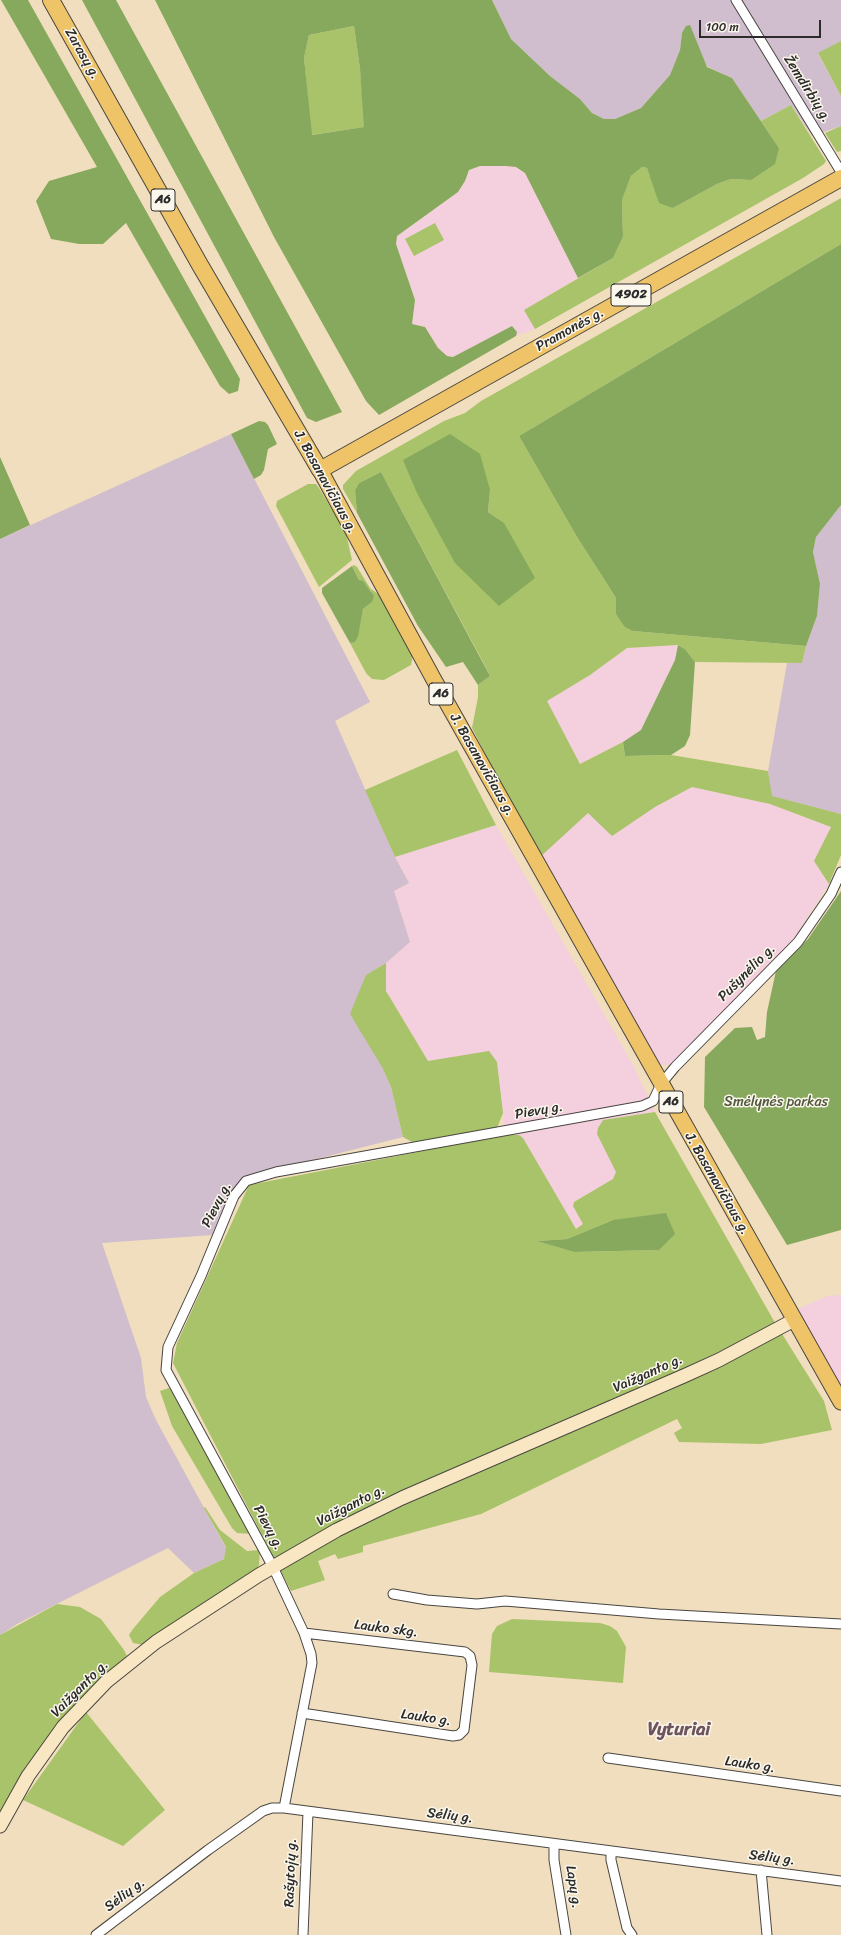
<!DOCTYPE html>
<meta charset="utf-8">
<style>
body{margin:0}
#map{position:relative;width:841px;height:1935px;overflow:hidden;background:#f1debe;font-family:Sriracha,sans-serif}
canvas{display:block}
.scale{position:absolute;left:699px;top:20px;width:122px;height:18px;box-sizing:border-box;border:2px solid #2b2b2b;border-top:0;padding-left:5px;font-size:12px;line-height:14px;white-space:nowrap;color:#2b2b2b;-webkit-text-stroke:3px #fbf7ec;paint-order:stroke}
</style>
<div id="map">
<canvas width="841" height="1935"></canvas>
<div class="scale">100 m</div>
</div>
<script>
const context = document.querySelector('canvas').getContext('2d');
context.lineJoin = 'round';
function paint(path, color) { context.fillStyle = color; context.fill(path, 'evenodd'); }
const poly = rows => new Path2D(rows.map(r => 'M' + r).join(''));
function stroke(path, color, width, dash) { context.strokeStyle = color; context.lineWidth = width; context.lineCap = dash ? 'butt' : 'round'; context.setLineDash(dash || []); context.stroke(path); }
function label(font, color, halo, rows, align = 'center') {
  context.font = font + ' Sriracha,sans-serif'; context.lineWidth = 3; context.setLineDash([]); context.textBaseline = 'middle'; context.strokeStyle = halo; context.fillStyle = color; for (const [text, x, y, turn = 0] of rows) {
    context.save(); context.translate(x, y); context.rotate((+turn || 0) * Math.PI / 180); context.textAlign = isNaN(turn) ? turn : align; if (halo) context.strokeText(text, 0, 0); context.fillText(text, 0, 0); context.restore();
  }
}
paint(poly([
 [480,166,506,166,516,167,525,173,578,278,525,310,535,329,516,336,517,332,512,326,453,357,447,356,438,348,425,327,412,324,415,300,396,244,397,236,458,192,465,181,469,170],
 [678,645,675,660,641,730,623,742,580,764,546,701,590,675,627,648],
 [692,787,770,804,831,827,815,861,829,884,799,931,783,952,675,1061,667,1065,661,1065,657,1063,539,858,588,812,655,807],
 [496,825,633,1065,655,1112,603,1120,616,1172,613,1179,574,1202,573,1206,583,1224,576,1230,523,1138,511,1135,505,1135,497,1062,442,1060,428,1061,386,991,386,963,410,942,394,891,409,883,395,857],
 [841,1295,841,1389,795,1310,828,1296]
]), '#f4cfdd');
paint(poly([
 [492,0,841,0,841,41,818,54,841,96,841,126,812,136,791,105,761,121,732,78,708,67,682,33,680,50,670,75,641,108,615,119,604,119,592,113,580,99,550,76,511,39],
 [231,434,370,702,335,721,395,857,409,883,394,891,410,942,386,963,366,975,382,1067,391,1087,403,1137,246,1177,236,1186,228,1198,212,1235,102,1243,141,1358,146,1397,156,1420,226,1548,224,1559,194,1573,168,1548,17,1624,0,1635,0,539],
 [841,505,841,814,771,796,768,771,787,663,802,663,806,646,817,616,820,584,813,552,816,537]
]), '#d0bdcd');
paint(poly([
 [354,26,360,69,365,127,311,135,304,58,309,35],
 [841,41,841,96,818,53],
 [791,105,826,161,824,164,803,178,535,329,524,310,613,258,623,237,622,200,631,176,642,167,647,168,652,181,673,208,717,184,731,179,751,180,779,148,761,121],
 [841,126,841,151,837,152,825,133],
 [841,198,841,244,519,436,577,537,616,598,616,614,633,631,806,646,802,663,695,662,685,649,678,645,627,648,590,675,547,701,580,764,623,742,625,756,671,755,768,771,772,796,841,814,841,855,829,884,814,861,831,827,770,804,692,787,655,807,612,836,588,813,539,858,472,728,478,697,478,685,490,676,483,662,381,472,359,483,355,490,357,513,343,489,343,485,356,471,444,421,465,413,481,401],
 [403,460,490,490,488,512,504,523],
 [435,223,444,240,414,256,405,239],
 [308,484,316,484,319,488,346,533,352,560,319,587,276,506,277,501],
 [354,565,357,567,370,588,382,597,413,655,411,665,384,680,372,679,366,673,350,643,355,641,363,609,372,602,371,591,359,580,352,566],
 [457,750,496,825,395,857,365,790],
 [386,963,386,991,428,1061,489,1051,497,1062,503,1113,497,1128,414,1143,403,1137,391,1087,382,1067,350,1014,366,975],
 [655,1112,774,1321,824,1401,832,1430,761,1444,679,1442,674,1433,682,1428,677,1419,481,1514,363,1546,363,1552,338,1559,335,1554,318,1561,325,1580,291,1591,173,1363,177,1343,249,1185,505,1135,519,1135,523,1138,576,1229,583,1224,573,1206,574,1202,613,1179,616,1172,597,1134,598,1128,603,1120],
 [613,1220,659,1250,574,1252,538,1241,567,1239],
 [172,1387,252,1534,237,1533,232,1528,172,1426,160,1391],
 [205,1507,220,1530,247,1551,260,1550,259,1565,257,1569,144,1645,133,1643,129,1635,133,1629,160,1597,194,1573,224,1559,226,1547,204,1508],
 [57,1604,80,1607,101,1619,124,1650,128,1658,99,1683,0,1816,0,1635],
 [512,1619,600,1623,610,1626,617,1631,626,1647,623,1683,489,1672,492,1634,497,1626],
 [86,1712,165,1810,123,1846,23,1800]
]), '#a8c369');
paint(poly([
 [1,0,28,0,240,379,238,391,229,394,220,386,126,223,103,244,79,244,51,239,36,201,49,181,97,167],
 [82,0,116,0,342,412,316,422,307,418],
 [155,0,492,0,511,39,550,76,580,99,592,113,604,119,615,119,641,108,670,75,680,50,682,33,686,26,690,25,707,67,732,78,779,148,775,164,751,180,731,179,717,184,673,208,659,203,647,168,642,167,631,176,622,200,623,237,613,258,578,278,525,173,516,167,506,166,480,166,469,170,465,181,458,192,397,236,396,244,415,300,412,324,425,327,438,348,447,356,453,357,512,326,517,332,516,336,379,415,366,401,274,237],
 [354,26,360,69,364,127,312,135,304,58,309,35],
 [841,244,841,505,816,537,813,552,820,584,817,616,806,646,633,631,625,627,616,614,616,598,577,537,519,436],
 [259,421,265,422,268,425,277,444,268,449,264,470,261,475,254,479,231,434],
 [450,434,480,454,490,490,488,512,504,523,535,578,499,606,455,563,417,493,403,460],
 [0,457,30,525,0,539],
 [381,472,490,676,478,685,463,662,446,667,418,626,357,513,355,490,359,483],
 [352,566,359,580,363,581,374,596,372,602,363,609,358,636,355,642,350,643,322,593,322,588],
 [678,645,685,649,695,662,690,735,685,746,671,755,625,756,623,742,641,730,675,660],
 [841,891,841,1230,787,1245,704,1107,705,1057,735,1028,752,1027,757,1040,765,1037,767,1012,776,971,808,939],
 [666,1213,675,1234,659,1250,574,1252,537,1241,567,1239,613,1220]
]), '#86a95d');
const minor = poly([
 [736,0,841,172],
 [393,1594,427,1600,477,1604,505,1601,659,1614,841,1624],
 [302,1713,453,1736,459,1735,464,1730,472,1665,470,1656,465,1652,304,1633],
 [608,1758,841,1791],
 [284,1808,312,1663,311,1654,304,1633,273,1567,166,1370,168,1347,201,1276,234,1196,246,1181,276,1172,642,1106,653,1101,661,1084,675,1067,798,942,831,894,841,872],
 [554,1844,554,1860,566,1935],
 [611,1851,611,1860,627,1928,632,1935],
 [761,1870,767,1935],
 [96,1935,208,1850,263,1811,272,1808,284,1808,841,1881],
 [303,1935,308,1812]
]);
const secondary = poly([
 [0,1826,28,1776,63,1727,106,1682,156,1642,259,1575,337,1530,402,1498,686,1375,719,1360,794,1320]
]);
const primary = poly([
 [320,470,433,678,841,1402]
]);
const trunk = poly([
 [51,0,200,265,320,470,841,178]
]);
stroke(minor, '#494641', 11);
stroke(secondary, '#494641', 15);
stroke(primary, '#494641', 17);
stroke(trunk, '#494641', 18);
stroke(minor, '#fff', 9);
stroke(secondary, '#f9e7c3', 13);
stroke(primary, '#efc469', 15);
stroke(trunk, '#efc469', 16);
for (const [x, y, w] of [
 [163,200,24],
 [631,295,40],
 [441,694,24],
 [671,1102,24]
]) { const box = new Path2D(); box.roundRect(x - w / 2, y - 11, w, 22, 3); context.fillStyle = '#fbf7ec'; context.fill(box); stroke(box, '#2b2b2b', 1); }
label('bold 13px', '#2b2b2b', null, [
 ["A6",163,200],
 ["4902",631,295],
 ["A6",441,694],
 ["A6",671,1102]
]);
label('14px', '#2b2b2b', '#fbf7ec', [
 ["Zarasų g.",82,54,60],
 ["Žemdirbių g.",807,89,58],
 ["Pramonės g.",570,330,-29],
 ["J. Basanavičiaus g.",325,482,61],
 ["J. Basanavičiaus g.",482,765,60],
 ["Pušynėlio g.",747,973,-45],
 ["Pievų g.",539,1111,-10],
 ["J. Basanavičiaus g.",717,1184,60],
 ["Pievų g.",217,1205,-63],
 ["Vaižganto g.",648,1374,-24],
 ["Vaižganto g.",351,1506,-27],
 ["Pievų g.",268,1528,62],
 ["Lauko skg.",386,1629,7],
 ["Vaižganto g.",80,1689,-45],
 ["Lauko g.",426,1718,8],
 ["Lauko g.",750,1765,8],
 ["Sėlių g.",450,1816,7],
 ["Sėlių g.",772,1858,7],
 ["Rašytojų g.",291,1873,-88],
 ["Lapų g.",573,1887,81],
 ["Sėlių g.",125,1895,-37]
]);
label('14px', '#50593e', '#fbf7ec', [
 ["Smėlynės parkas",776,1102]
]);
label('bold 18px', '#6e545d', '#fbf7ec', [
 ["Vyturiai",679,1730]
]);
</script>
